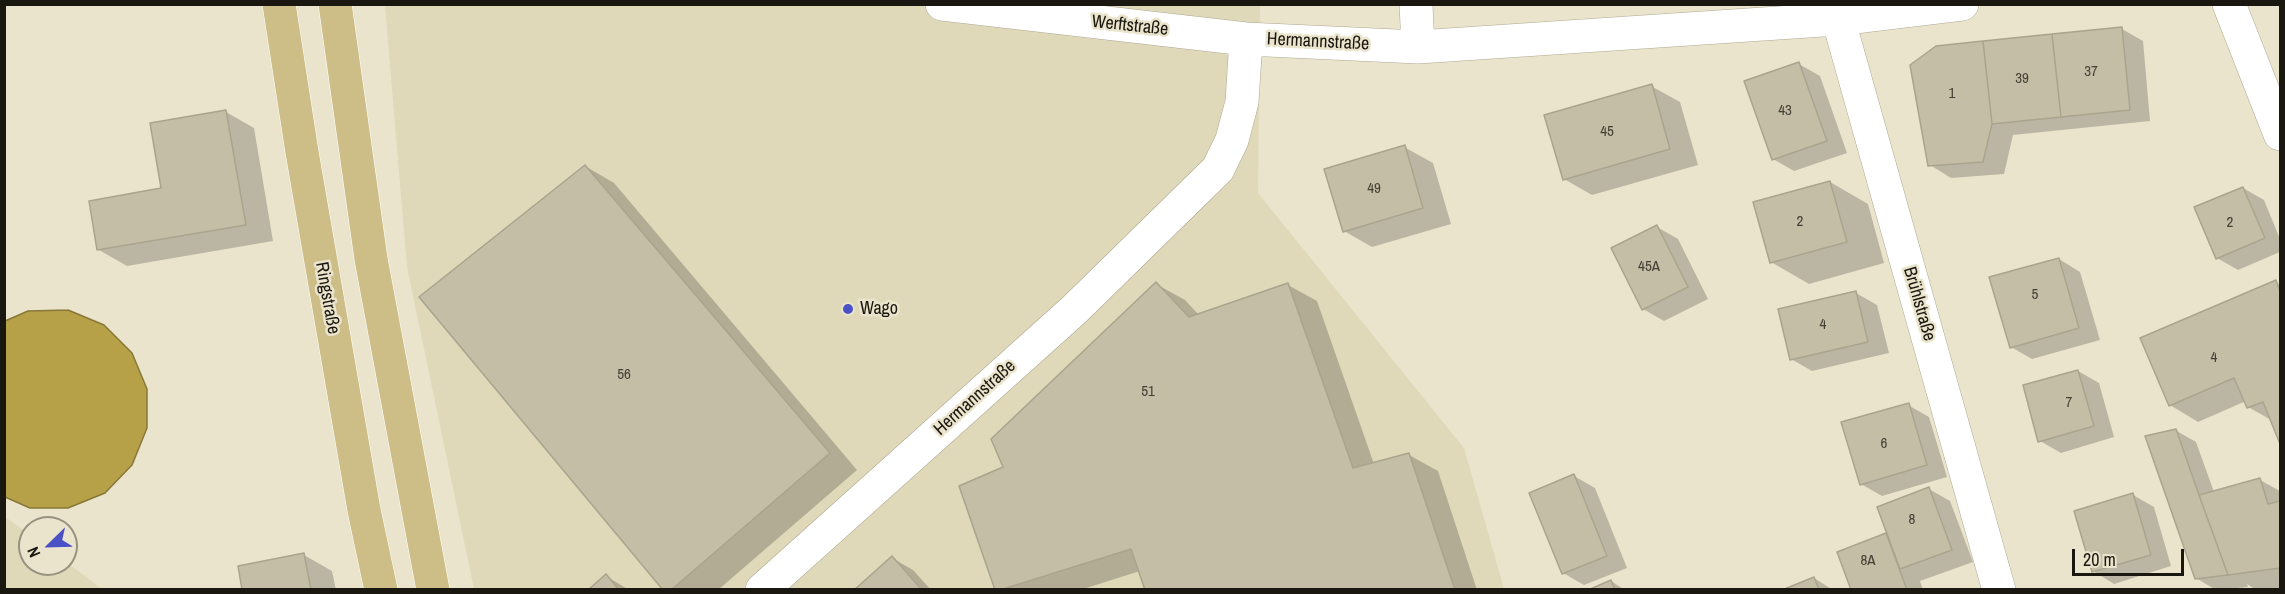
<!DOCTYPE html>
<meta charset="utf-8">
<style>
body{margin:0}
#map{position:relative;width:2285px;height:594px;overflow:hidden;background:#eae4cc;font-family:"Archivo Narrow",sans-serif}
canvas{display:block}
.frame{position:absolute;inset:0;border:6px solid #19170f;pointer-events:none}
.north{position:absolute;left:18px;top:516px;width:60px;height:60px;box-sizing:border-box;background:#eae4cc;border:2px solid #969280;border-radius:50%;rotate:247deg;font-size:16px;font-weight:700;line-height:24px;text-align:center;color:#19170f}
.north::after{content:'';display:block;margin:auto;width:21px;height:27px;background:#4a50c6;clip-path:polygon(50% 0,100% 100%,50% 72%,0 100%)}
.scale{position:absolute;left:2072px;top:549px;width:112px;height:27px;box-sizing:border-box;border:3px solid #19170f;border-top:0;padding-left:8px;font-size:18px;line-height:21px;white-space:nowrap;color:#19170f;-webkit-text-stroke:4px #eae4cc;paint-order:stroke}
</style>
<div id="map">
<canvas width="2285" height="594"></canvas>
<div class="frame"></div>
<div class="north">N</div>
<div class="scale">20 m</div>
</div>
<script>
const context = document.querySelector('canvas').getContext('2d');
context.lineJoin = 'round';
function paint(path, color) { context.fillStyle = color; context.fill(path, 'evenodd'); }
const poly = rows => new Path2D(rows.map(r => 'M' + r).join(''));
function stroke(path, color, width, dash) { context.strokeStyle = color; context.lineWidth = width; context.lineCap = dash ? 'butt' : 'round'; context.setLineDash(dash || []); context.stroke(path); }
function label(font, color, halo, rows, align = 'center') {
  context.font = font + ' "Archivo Narrow",sans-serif'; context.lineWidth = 5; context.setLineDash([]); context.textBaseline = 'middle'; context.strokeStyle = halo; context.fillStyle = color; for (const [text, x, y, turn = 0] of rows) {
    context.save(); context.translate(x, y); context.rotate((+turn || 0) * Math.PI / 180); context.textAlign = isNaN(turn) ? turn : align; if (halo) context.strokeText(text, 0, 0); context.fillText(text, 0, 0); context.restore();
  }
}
paint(poly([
 [1253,4,1260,6,1258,193,1464,448,1504,589,474,589,407,267,385,5],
 [4,516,30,535,30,564,66,564,66,562,102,589,5,589]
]), '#dfd8b9');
const water = poly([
 [68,310,104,325,132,353,147,389,147,428,132,465,105,493,68,508,30,508,5,497,5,321,28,311,68,310]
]);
paint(water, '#b7a148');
stroke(water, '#887837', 1.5);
paint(poly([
 [2122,29,2143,41,2150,121,2013,135,2004,174,1951,178,1930,165],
 [1799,64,1820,76,1847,153,1794,171,1773,159],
 [1651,86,1680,102,1698,165,1592,195,1564,179],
 [226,112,254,128,273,241,127,266,99,250,163,190],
 [1404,147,1433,163,1451,224,1372,247,1344,231],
 [585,166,614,183,857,470,718,590,665,590],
 [1830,182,1868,204,1884,263,1809,284,1771,262],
 [2243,188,2264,200,2280,239,2280,252,2238,270,2217,258],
 [1657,227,1678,239,1708,299,1664,321,1643,309],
 [2059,259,2080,272,2100,340,2032,359,2011,347],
 [2276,282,2280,285,2280,440,2273,421,2248,407,2246,401,2198,422,2170,405],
 [1156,284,1185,300,1199,315,1288,285,1317,301,1374,464,1409,455,1438,471,1477,590,1147,590,1140,571,1080,590,996,590,1005,468],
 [1856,293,1877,305,1889,353,1812,371,1791,359],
 [2078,371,2099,383,2114,437,2061,453,2040,441],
 [1908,405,1929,417,1947,477,1882,496,1861,484],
 [2175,430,2196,442,2214,492,2260,480,2280,491,2280,588,2256,590,2247,584,2248,587,2216,590,2196,578],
 [1574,476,1595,488,1627,568,1584,585,1563,573],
 [1929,489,1950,501,1973,562,1920,581,1923,590,1853,590,1839,553,1888,534],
 [2133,495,2154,507,2171,566,2114,584,2093,571],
 [304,555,332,571,336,590,244,590],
 [892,558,913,570,931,590,857,590],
 [606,576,629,590,590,590],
 [1814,578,1833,590,1786,590],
 [1611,581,1625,590,1592,590]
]), '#0003');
const building = poly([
 [2122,27,2130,110,2061,117,2052,34,2122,27],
 [2052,34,2061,117,1992,124,1983,41,2052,34],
 [1983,41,1992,124,1983,162,1928,166,1910,65,1936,46,1983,41],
 [1799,62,1827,141,1772,160,1744,81,1799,62],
 [1652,84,1670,149,1563,180,1544,115,1652,84],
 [226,110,246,225,97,250,89,201,161,188,150,123,226,110],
 [1405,145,1423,208,1343,232,1324,169,1405,145],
 [585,165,830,453,671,590,663,590,419,297,585,165],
 [1830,181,1847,242,1770,263,1753,202,1830,181],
 [2243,187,2265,238,2216,259,2194,207,2243,187],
 [1657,225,1688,287,1642,310,1611,248,1657,225],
 [2059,258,2079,328,2010,348,1989,277,2059,258],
 [2276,280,2280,292,2280,444,2263,402,2247,408,2234,378,2169,406,2140,338,2276,280],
 [1156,282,1189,317,1288,283,1353,468,1409,453,1455,590,1145,590,1131,549,1000,590,995,590,959,486,1003,467,991,439,1156,282],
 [1856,291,1868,342,1790,360,1778,309,1856,291],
 [2078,370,2094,426,2038,442,2023,385,2078,370],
 [1909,403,1927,465,1860,485,1841,422,1909,403],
 [2176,429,2199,495,2228,575,2195,579,2145,436,2176,429],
 [1574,474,1607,556,1562,574,1529,493,1574,474],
 [2260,478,2268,504,2280,501,2280,568,2228,575,2199,495,2260,478],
 [1929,487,1952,550,1900,569,1877,507,1929,487],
 [2133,493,2151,555,2092,572,2074,511,2133,493],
 [1886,533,1907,590,1851,590,1837,552,1886,533],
 [304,553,311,590,242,590,238,566,304,553],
 [892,556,922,590,854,590,892,556],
 [606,574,619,590,588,590,606,574],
 [1814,577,1819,590,1782,590,1814,577],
 [1611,580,1615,590,1588,590,1611,580]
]);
paint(building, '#c4bea7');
stroke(building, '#a9a48d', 1.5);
const minor = poly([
 [942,4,1246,39,1418,47,1838,19,1962,4],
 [1416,4,1418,47],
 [1834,4,1999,590],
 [2229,4,2280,134],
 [762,590,1074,310,1218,169,1232,140,1242,102,1246,39]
]);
const major = poly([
 [279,4,302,152,364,510,381,590],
 [335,4,371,259,433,590]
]);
stroke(minor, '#aea892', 34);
stroke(major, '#fff', 34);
stroke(minor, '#fff', 33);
stroke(major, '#ccbe86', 33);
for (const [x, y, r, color] of [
 [848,309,6,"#4a50c6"]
]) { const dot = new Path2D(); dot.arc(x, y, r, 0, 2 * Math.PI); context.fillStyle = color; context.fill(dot); stroke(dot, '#eae4cc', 2); }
label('15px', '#444135', null, [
 ["37",2091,72],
 ["39",2022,79],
 ["1",1952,94],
 ["43",1785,111],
 ["45",1607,132],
 ["49",1374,189],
 ["2",1800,222],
 ["2",2230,223],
 ["45A",1649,267],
 ["5",2035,295],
 ["4",1823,325],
 ["4",2214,358],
 ["56",624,375],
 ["51",1148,392],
 ["7",2069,403],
 ["6",1884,444],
 ["8",1912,520],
 ["8A",1868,561]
]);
label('18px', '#19170f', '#eae4cc', [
 ["Werftstraße",1130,26,6],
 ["Hermannstraße",1318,42,3],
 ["Ringstraße",327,298,80],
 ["Brühlstraße",1919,304,74],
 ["Hermannstraße",975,398,-42]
]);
label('18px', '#19170f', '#eae4cc', [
 ["Wago",860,309]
], 'left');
</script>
